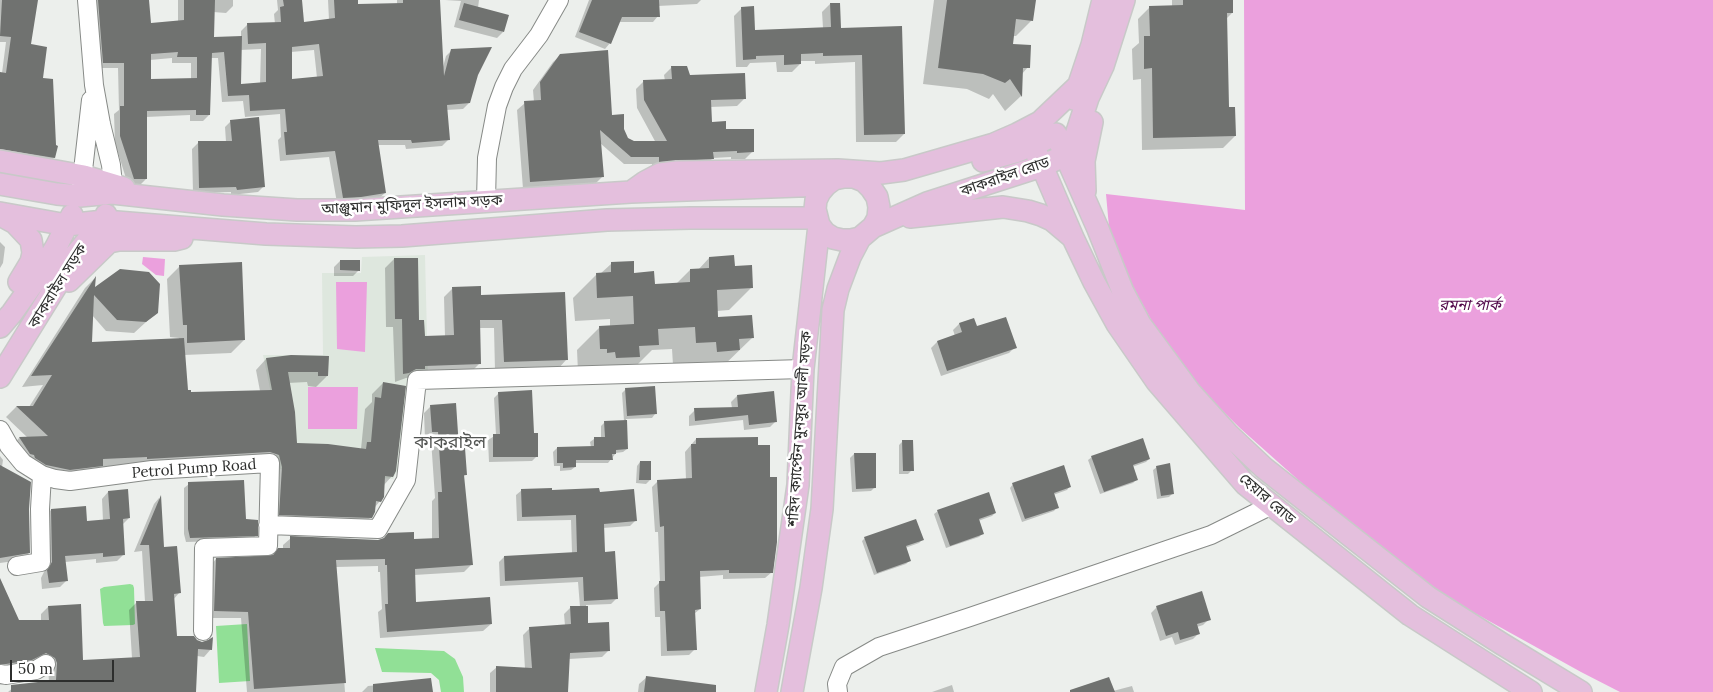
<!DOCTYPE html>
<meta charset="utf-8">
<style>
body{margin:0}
#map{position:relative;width:1713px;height:692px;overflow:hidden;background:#ecefec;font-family:Lora,serif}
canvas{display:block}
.scale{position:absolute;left:10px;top:660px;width:104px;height:22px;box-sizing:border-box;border:2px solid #2d2e2d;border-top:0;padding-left:6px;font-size:15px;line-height:18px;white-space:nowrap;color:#2d2e2d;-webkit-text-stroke:4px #fff;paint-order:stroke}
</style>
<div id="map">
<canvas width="1713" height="692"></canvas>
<div class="scale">50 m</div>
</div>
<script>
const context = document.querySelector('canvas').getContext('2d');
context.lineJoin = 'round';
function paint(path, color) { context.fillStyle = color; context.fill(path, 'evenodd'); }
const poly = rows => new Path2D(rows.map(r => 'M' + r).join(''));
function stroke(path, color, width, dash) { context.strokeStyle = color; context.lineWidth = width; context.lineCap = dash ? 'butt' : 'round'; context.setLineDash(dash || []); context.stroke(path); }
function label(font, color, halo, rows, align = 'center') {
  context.font = font + ' Lora,"Noto Sans Bengali",serif'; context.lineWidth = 5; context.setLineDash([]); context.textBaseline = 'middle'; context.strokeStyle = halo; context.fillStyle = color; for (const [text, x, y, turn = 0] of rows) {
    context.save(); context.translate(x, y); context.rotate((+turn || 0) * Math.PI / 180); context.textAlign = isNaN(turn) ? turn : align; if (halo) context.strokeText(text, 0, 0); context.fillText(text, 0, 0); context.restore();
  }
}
paint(poly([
 [425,255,428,376,401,464,393,479,278,469,275,413,263,355,323,355,322,273,361,273,362,257]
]), '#dee7de');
paint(poly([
 [1244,0,1713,0,1713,692,1620,692,1581,672,1433,590,1351,527,1241,429,1196,385,1157,331,1130,281,1109,227,1106,194,1245,210],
 [143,257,165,259,164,276,156,275,142,264],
 [336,282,367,282,365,352,337,349],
 [308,387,358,387,357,429,308,429]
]), '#eba0dd');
paint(poly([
 [130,584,133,585,134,588,135,624,133,625,104,626,103,623,100,589,104,587],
 [247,624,250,681,219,683,216,626],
 [375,648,444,651,455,659,463,677,464,692,441,692,439,680,431,673,382,672]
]), '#91e096');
paint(poly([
 [0,0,37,0,30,45,42,79,54,158,48,164,0,155,0,73,2,73,6,42,0,42],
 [90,0,148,0,150,24,178,22,178,0,233,0,233,6,226,13,213,12,213,38,241,37,241,31,247,25,275,24,274,14,278,10,277,0,301,0,303,23,329,20,328,0,357,0,357,6,397,4,397,0,439,0,443,67,446,56,452,50,477,74,469,103,463,109,446,110,448,140,442,146,406,149,405,145,377,145,385,193,378,199,337,203,329,157,280,161,278,140,281,137,280,114,245,117,243,101,222,102,218,58,210,58,209,115,203,121,190,121,190,115,146,117,146,179,140,185,128,185,115,143,114,114,119,110,118,68,97,68],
 [261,49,260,84,240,85,240,50],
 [314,50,317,78,291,81,291,52],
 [172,58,172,63,191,63,191,79,150,80,150,60],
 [445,0,479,0,478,8,503,32,497,38,454,27,461,1],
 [589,0,701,0,697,4,658,6,658,16,653,22,618,22,610,43,605,49,575,37],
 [934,0,1034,0,1032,20,1016,36,1013,36,1012,45,1028,67,1022,74,1021,96,1005,111,993,94,989,99,967,89,923,84],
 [1172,0,1232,0,1232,13,1226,19,1228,108,1235,136,1223,148,1142,150,1141,79,1133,80,1132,49,1139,43,1138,19,1150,7,1172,6],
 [830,4,840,29,901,27,904,134,896,142,856,142,855,62,815,64,815,61,800,61,800,64,792,72,777,72,776,62,750,63,747,67,736,67,734,16,742,8,754,31,823,28,822,12],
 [561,55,623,130,627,139,634,142,656,143,637,108,636,89,644,81,665,81,664,75,672,67,744,99,737,106,710,107,711,123,725,130,752,152,745,159,731,159,731,157,713,158,705,166,652,168,652,164,624,164,600,143,602,177,595,184,523,189,517,110,525,103,534,102,533,90,553,62],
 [231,121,264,186,258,192,231,195,231,192,193,193,192,149,198,143,226,142,225,127],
 [0,242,5,247,3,263,0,268],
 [709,258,734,267,752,287,729,310,717,311,717,319,752,338,716,373,673,365,672,349,652,350,634,368,578,372,577,350,600,327,610,327,610,319,575,321,573,298,596,275,600,274,611,264,653,286,676,284,690,270,698,270],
 [394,259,423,338,445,337,444,297,452,289,480,296,566,360,558,369,495,371,494,328,479,328,480,363,471,372,406,378,395,382,393,327,386,327,385,268],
 [340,261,359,270,353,276,334,276,334,267],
 [180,266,244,340,231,353,184,355,187,392,190,394,260,391,256,370,266,359,291,356,327,376,316,387,308,386,307,382,288,383,296,444,361,449,365,409,372,402,372,394,383,383,392,476,384,485,380,501,375,507,371,517,360,528,269,525,269,466,58,481,9,449,19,438,28,438,6,417,16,407,29,407,43,385,22,387,85,288,94,279,93,290,157,312,134,333,106,331,92,315,90,343,179,339,179,338,170,337,167,279],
 [973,319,976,328,1015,347,1009,353,941,376,931,348,937,342,955,336,953,330,959,324],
 [626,389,655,414,652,418,626,419,627,449,623,452,616,453,608,463,574,463,575,467,571,470,560,471,560,466,554,466,553,452,557,448,591,447,590,442,594,439,601,438,601,426,605,422,624,421,622,393],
 [499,393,533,434,537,456,532,461,489,462,488,440,496,435,494,398],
 [737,396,776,421,770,427,744,430,743,420,689,426,689,416,695,410,732,408,731,402],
 [431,406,458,449,466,475,463,477,472,564,464,572,414,575,415,604,491,624,483,631,380,638,378,612,382,609,380,572,378,572,378,566,336,567,345,692,247,692,241,618,207,618,209,567,216,559,272,557,283,549,283,545,291,538,378,541,432,539,432,501,435,498,431,439,425,439,424,413],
 [696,439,772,572,765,578,723,579,723,575,699,577,700,609,694,614,695,649,689,655,661,656,660,617,655,617,654,588,660,582,658,532,655,532,652,487,658,481,686,480,685,452],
 [902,442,912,470,908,474,899,474,899,445],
 [854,454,875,487,871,491,852,492,850,458],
 [0,456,3,460,2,467,28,509,29,553,22,560,0,563],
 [1092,457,1149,459,1146,462,1132,467,1136,480,1133,483,1100,494,1088,460],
 [640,462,650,480,646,484,636,483,637,466],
 [1157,467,1173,493,1169,497,1157,499,1153,470],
 [189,484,244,520,256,535,252,540,186,542,184,534,184,488],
 [1013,484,1070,486,1067,490,1053,495,1057,507,1054,511,1022,522,1010,488],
 [522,490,598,493,636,520,630,526,603,528,604,553,617,598,611,604,586,605,587,625,609,650,602,657,569,659,567,692,490,692,490,673,497,667,525,669,523,635,530,628,565,626,564,614,571,607,580,607,578,582,500,586,499,562,504,557,572,553,571,520,517,521,516,495],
 [108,492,129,518,122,525,123,555,117,561,96,563,96,559,65,562,67,580,60,587,42,589,41,578,45,570,44,517,51,510,86,523,103,521,102,499],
 [159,498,162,548,179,593,173,600,176,637,196,641,211,649,204,657,197,656,195,692,8,692,15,686,49,682,48,667,24,667,0,671,0,581,18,621,41,621,41,614,48,607,82,661,132,658,129,610,136,603,145,602,142,551,134,552,154,504],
 [938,511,995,513,992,516,978,521,982,534,979,537,946,548,934,514],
 [865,538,922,540,919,543,905,548,909,561,906,564,874,575,862,541],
 [1157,607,1209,619,1203,625,1197,627,1199,633,1193,639,1175,645,1172,637,1160,641,1151,613],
 [647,677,704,692,638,692,639,684],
 [430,680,431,692,362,692,368,686],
 [952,685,954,692,932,692],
 [1132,686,1134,692,1076,692,1113,691]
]), '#0003');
paint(poly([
 [2,0,38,0,31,44,47,47,43,78,53,79,56,145,58,146,55,158,0,149,0,72,6,73,11,37,0,36],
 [98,0,149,0,151,23,184,20,184,0,215,0,214,37,242,36,241,84,266,82,266,43,248,44,247,23,281,22,280,7,284,6,283,0,302,0,304,22,335,18,334,0,358,0,358,4,403,3,403,0,440,0,444,76,451,49,492,47,478,75,470,103,447,105,450,140,412,143,411,140,378,140,386,193,361,197,343,198,335,151,286,155,284,132,287,132,285,109,250,111,249,95,228,96,224,52,212,53,210,115,196,115,196,110,147,111,147,179,134,179,120,136,120,106,124,106,124,63,103,63],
 [319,44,323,76,292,79,292,47],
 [178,52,177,57,197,57,197,78,151,79,151,54],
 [592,0,659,0,660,17,622,17,611,44,579,32],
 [947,0,1036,0,1033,21,1016,19,1013,44,1031,45,1030,68,1023,68,1022,97,1010,79,1005,83,983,74,938,68],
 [1183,0,1233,0,1233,13,1227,13,1229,107,1235,107,1236,136,1153,138,1152,68,1144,69,1144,36,1150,36,1149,6,1183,5],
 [464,3,509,15,504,32,459,20],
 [830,3,840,3,841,28,902,26,905,134,864,135,862,55,823,56,823,53,801,54,801,64,784,65,784,55,756,56,756,59,743,60,741,7,754,6,755,30,831,27],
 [608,50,612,115,624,114,624,129,628,138,634,141,667,141,644,100,643,80,672,79,671,66,687,66,690,75,745,73,746,99,711,100,712,122,726,121,726,129,754,129,754,152,737,153,737,151,713,152,714,159,659,162,659,157,631,157,600,130,604,177,530,182,524,101,541,100,540,82,560,54],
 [259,117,265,187,237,190,236,187,199,188,198,141,232,141,230,120],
 [734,255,735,266,752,265,753,288,717,290,718,317,752,315,754,338,739,339,740,350,717,352,716,342,696,343,695,327,658,329,659,345,639,346,640,357,616,358,615,352,607,353,607,349,600,349,599,326,634,324,633,296,597,298,596,273,611,272,611,262,634,261,634,273,654,271,655,284,690,282,690,269,709,268,709,257],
 [394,258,418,258,419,320,424,320,425,336,454,335,452,287,481,286,481,295,565,292,568,360,504,362,502,320,480,320,481,364,425,366,425,369,416,369,409,373,403,374,402,319,395,319],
 [340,260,360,260,360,271,340,270],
 [242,262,245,340,187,343,187,325,183,325,179,265],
 [120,269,149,272,160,284,158,313,146,322,117,320,94,295,92,342,184,338,188,390,191,390,191,392,272,390,266,358,291,355,329,356,328,376,318,376,318,372,288,372,295,412,297,443,328,444,366,449,367,442,371,442,375,397,381,398,383,382,406,386,396,471,393,477,385,476,384,497,381,502,376,501,375,512,372,518,279,515,282,467,279,455,270,452,147,459,147,457,103,459,103,466,70,470,46,465,35,458,34,455,30,454,19,437,48,436,16,406,33,406,52,375,31,376,96,276,95,287],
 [1006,317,1017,348,947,371,937,341,962,332,959,323,974,318,977,326],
 [655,386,657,414,627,416,625,388],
 [532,390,534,433,538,433,538,457,493,457,493,434,500,434,498,392],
 [774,391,777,422,749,425,748,415,695,421,694,408,738,407,737,395],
 [456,403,459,448,465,448,467,475,464,475,473,565,415,569,416,602,490,597,492,624,387,632,385,604,388,604,387,565,385,565,385,559,336,560,346,683,254,689,248,612,214,611,216,558,273,555,278,548,290,548,290,536,378,540,384,538,388,533,414,532,414,539,439,538,438,492,442,492,438,432,432,432,430,405],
 [627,420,628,449,616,450,616,454,612,454,613,460,576,460,576,467,563,468,563,463,557,463,557,447,594,446,594,437,605,437,604,421],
 [758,437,758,445,770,445,770,477,777,477,777,542,773,573,729,573,729,570,700,571,701,609,695,610,697,650,667,651,665,611,660,611,659,581,665,581,664,526,660,527,657,480,692,478,691,444,696,444,696,438],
 [1143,438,1150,459,1133,465,1138,480,1104,492,1091,456],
 [902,440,913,440,914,471,903,471],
 [854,453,876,453,876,488,856,489],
 [640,461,651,461,651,480,639,480],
 [1170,463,1174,494,1161,496,1156,466],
 [0,465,31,482,29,509,30,553,0,558],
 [1064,465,1071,487,1054,493,1059,508,1025,519,1012,483],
 [244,480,246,519,258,520,258,536,190,538,188,529,188,482],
 [552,488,552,490,599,488,600,492,634,489,637,521,604,524,605,552,615,551,618,599,584,601,583,577,505,581,504,556,577,552,576,515,522,517,521,489],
 [128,489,130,518,123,519,125,555,103,557,103,553,65,556,68,581,49,583,47,570,52,562,51,509,86,506,87,521,110,519,108,491],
 [989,492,996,513,979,519,984,534,950,546,937,510],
 [161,495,164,547,177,546,181,593,174,594,177,636,194,636,197,640,202,642,208,640,213,637,212,650,198,649,196,692,11,692,11,685,56,680,57,663,55,658,46,653,32,660,6,664,0,664,0,578,19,620,49,620,48,606,81,604,83,660,140,657,136,601,153,601,149,545,140,545],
 [916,519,924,540,906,546,911,561,877,573,864,537],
 [1202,591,1211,620,1197,624,1200,634,1180,640,1178,632,1166,636,1156,606],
 [570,606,588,606,588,623,609,622,610,651,570,653,568,692,496,692,496,666,532,668,529,627,571,624],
 [646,676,716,685,716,692,644,692],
 [1109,677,1115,692,1070,692,1070,690],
 [431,678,433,692,373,692,373,684]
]), '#707270');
const minor = poly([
 [87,0,94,85,101,124,111,165,113,184,112,193],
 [81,188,91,100],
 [486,201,487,158,497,106,504,87,513,69,539,35,559,0],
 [0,430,9,446,23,463,42,475,55,479,70,481,152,470,270,463,268,546,204,548,203,631],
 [268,525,378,529,406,480,417,380,803,369],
 [17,566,41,562,40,509,42,475],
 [0,674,6,675,36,670,46,664],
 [838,692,837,684,844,667,879,647,970,617,1211,535,1272,505]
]);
const major = poly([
 [1074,99,1092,45,1103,0],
 [1056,134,1098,229,1123,292,1140,324,1190,392,1229,435,1264,468,1428,597,1502,644,1581,692],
 [1033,145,1073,238,1094,282,1117,324,1157,382,1245,484,1410,615,1531,692],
 [0,161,84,176,124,188],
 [983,161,1015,152,1046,139],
 [0,184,57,194,80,196,112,193,223,205,297,210,355,210,631,192,826,185],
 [1085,191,1084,161,1092,122],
 [631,192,645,182,660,174,677,172,838,170,881,173,904,170,994,144,1017,134,1040,122,1079,85],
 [0,213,67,225,104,221,266,234,356,237,402,236,607,220,691,218,816,218],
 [4,217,15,223,31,240,33,253,31,262,19,282],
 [910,217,1003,207,1028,211,1041,215,1052,220,1071,236],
 [873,227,878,218,879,207,877,197,871,188,864,181,854,177,844,177,834,179,826,185,820,192,816,200,815,209,819,225,825,233,833,238,842,240,851,240,860,238,873,227,927,203,1042,166,1066,155,1074,141,1088,98,1103,66,1124,0],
 [69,281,109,242,119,240,174,240,182,238],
 [0,327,12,313,39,275,56,247,72,215],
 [0,377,76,254,104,221,106,215],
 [766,692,778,625,798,485,803,369,819,225],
 [792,692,811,588,822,509,833,310,838,289,850,257,860,238]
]);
stroke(minor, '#878a87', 20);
stroke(major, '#c8c9c8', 24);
stroke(minor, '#fff', 18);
stroke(major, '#e4bfdd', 21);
label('15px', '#2d2e2d', '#fff', [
 ["কাকরাইল রোড",1005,177,-19],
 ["আঞ্জুমান মুফিদুল ইসলাম সড়ক",412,205,-3],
 ["কাকরাইল সড়ক",58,286,-58],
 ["শহিদ ক্যাপ্টেন মুনসুর আলী সড়ক",800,429,-86],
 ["Petrol Pump Road",194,469,-4],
 ["হেয়ার রোড",1267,499,41]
]);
label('italic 15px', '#500648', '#fff', [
 ["রমনা পার্ক",1470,306]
]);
label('18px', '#535553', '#fff', [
 ["কাকরাইল",450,443]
]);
</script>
